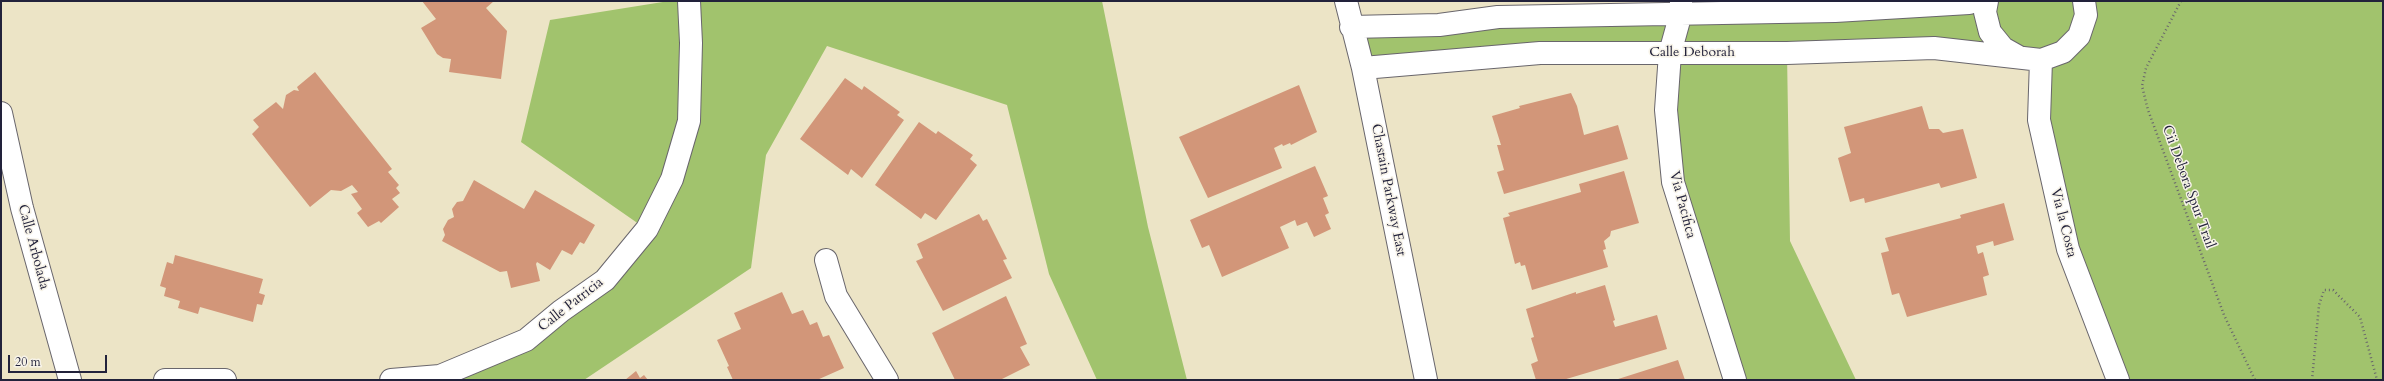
<!DOCTYPE html>
<style>
body{margin:0}
#map{position:relative;width:2384px;height:381px;overflow:hidden;background:#ece4c6;font-family:Cardo,serif}
canvas{display:block}
.frame{position:absolute;inset:0;border:2px solid #22223b;pointer-events:none}
.scale{position:absolute;left:8px;top:355px;width:99px;height:18px;box-sizing:border-box;border:2px solid #22223b;border-top:0;padding-left:5px;font-size:12px;line-height:14px;white-space:nowrap;color:#22223b;-webkit-text-stroke:3px #f7f3e8;paint-order:stroke}
</style>
<div id="map">
<canvas width="2384" height="381"></canvas>
<div class="frame"></div>
<div class="scale">20 m</div>
</div>
<script>
const context = document.querySelector('canvas').getContext('2d');
context.lineJoin = 'round';
function paint(path, color) { context.fillStyle = color; context.fill(path, 'evenodd'); }
const poly = rows => new Path2D(rows.map(r => 'M' + r).join(''));
function stroke(path, color, width, dash) { context.strokeStyle = color; context.lineWidth = width; context.lineCap = dash ? 'butt' : 'round'; context.setLineDash(dash || []); context.stroke(path); }
function label(font, color, halo, rows, align = 'center') {
  context.font = font + ' Cardo,serif'; context.lineWidth = 3; context.setLineDash([]); context.textBaseline = 'middle'; context.strokeStyle = halo; context.fillStyle = color; for (const [text, x, y, turn = 0] of rows) {
    context.save(); context.translate(x, y); context.rotate((+turn || 0) * Math.PI / 180); context.textAlign = isNaN(turn) ? turn : align; if (halo) context.strokeText(text, 0, 0); context.fillText(text, 0, 0); context.restore();
  }
}
paint(poly([
 [669,1,1102,1,1148,227,1187,380,1097,380,1049,274,1007,105,827,46,766,155,751,268,584,380,391,380,526,340,646,229,521,142,550,20],
 [1972,1,2383,1,2383,380,2118,380,2068,249,2041,60,1787,53,1790,241,1856,380,1735,380,1673,182,1670,53,1363,68,1351,27]
]), '#a1c36d');
paint(poly([
 [422,1,494,1,486,8,507,31,501,79,449,72,451,59,443,58,437,54,421,28,436,19],
 [315,72,392,169,388,172,399,185,396,188,400,193,392,199,399,207,381,223,379,221,368,227,357,213,362,209,351,194,358,192,352,185,341,191,331,190,310,207,252,134,259,127,253,120,276,102,283,109,286,95,294,90,299,91,297,87],
 [845,78,862,90,864,86,900,112,897,115,904,120,862,178,851,169,848,175,800,139],
 [1299,85,1317,132,1291,145,1290,143,1283,146,1282,144,1274,148,1282,168,1208,198,1179,137],
 [1571,93,1577,106,1584,135,1618,125,1628,159,1504,194,1497,172,1504,170,1497,145,1501,145,1492,116,1520,108,1519,106],
 [1922,106,1929,129,1939,129,1943,133,1963,129,1977,178,1941,188,1939,183,1865,203,1864,198,1850,202,1838,158,1851,153,1844,127],
 [919,122,936,134,938,131,973,155,970,159,977,165,936,220,925,213,921,219,875,185],
 [1315,166,1328,196,1323,198,1329,213,1325,215,1331,229,1314,237,1307,222,1297,226,1295,220,1280,227,1289,248,1222,277,1209,245,1202,248,1190,220],
 [1624,171,1639,223,1611,231,1610,236,1604,241,1606,249,1603,250,1608,267,1532,290,1525,265,1521,266,1520,262,1515,264,1503,218,1510,216,1508,213,1581,192,1579,184],
 [474,180,524,209,535,190,595,225,584,244,580,242,572,255,562,250,550,270,537,262,536,264,540,281,511,288,507,271,500,272,442,241,445,235,443,229,448,220,454,217,452,209,457,202,463,201],
 [2004,203,2014,240,1994,246,1993,241,1976,246,1978,254,1983,252,1989,275,1983,277,1987,295,1907,317,1899,293,1892,295,1881,253,1889,251,1885,238,1961,218,1960,215],
 [979,214,983,221,987,219,1007,259,1003,260,1012,278,943,311,916,261,923,258,917,244],
 [175,255,263,279,259,293,265,295,262,305,257,304,253,322,200,307,198,314,178,308,180,301,164,296,166,288,160,286,167,262,173,264],
 [1605,285,1615,320,1613,321,1615,327,1657,315,1667,349,1563,380,1536,380,1531,364,1538,361,1531,338,1534,337,1526,309,1576,292,1576,294],
 [782,292,792,314,803,310,810,325,817,322,823,337,829,335,844,368,817,380,733,380,727,367,729,366,717,340,741,329,734,313],
 [1006,296,1027,344,1020,347,1030,365,1000,380,955,380,932,333],
 [1678,360,1685,380,1615,380],
 [636,371,640,378,644,375,648,380,625,380]
]), '#d29679');
const minor = poly([
 [1346,1,1363,68,1426,380],
 [1681,1,1681,13,1670,53,1666,110,1673,182,1735,380],
 [1987,1,1985,12,1990,32,2003,48,2019,57],
 [1351,27,1439,25,1498,17,1835,11,1969,3,1972,1],
 [2041,60,2039,120,2068,249,2118,380],
 [1363,68,1540,53,1787,53,1934,48,2041,60,2063,52,2079,36,2086,15,2084,1],
 [1,113,22,208,70,380],
 [826,260,836,296,887,380],
 [165,380,225,380],
 [391,380,440,376,526,340,561,311,605,280,647,229,672,179,689,121,691,43,689,1]
]);
stroke(minor, '#69666c', 24);
stroke(poly([
 [2181,1,2146,68,2142,86,2148,110,2224,315,2255,380],
 [2312,380,2319,305,2324,290,2333,290,2360,317,2377,380]
]), '#69666c', 2.5, [1, 3]);
stroke(minor, '#fff', 22);
label('14px', '#22223b', '#f7f3e8', [
 ["Calle Deborah",1692,53],
 ["Cii Debora Spur Trail",2188,187,70],
 ["Chastain Parkway East",1388,190,79],
 ["Via Pacifica",1682,205,75],
 ["Via la Costa",2063,223,76],
 ["Calle Arbolada",33,247,75],
 ["Calle Patricia",571,305,-38]
]);
</script>
